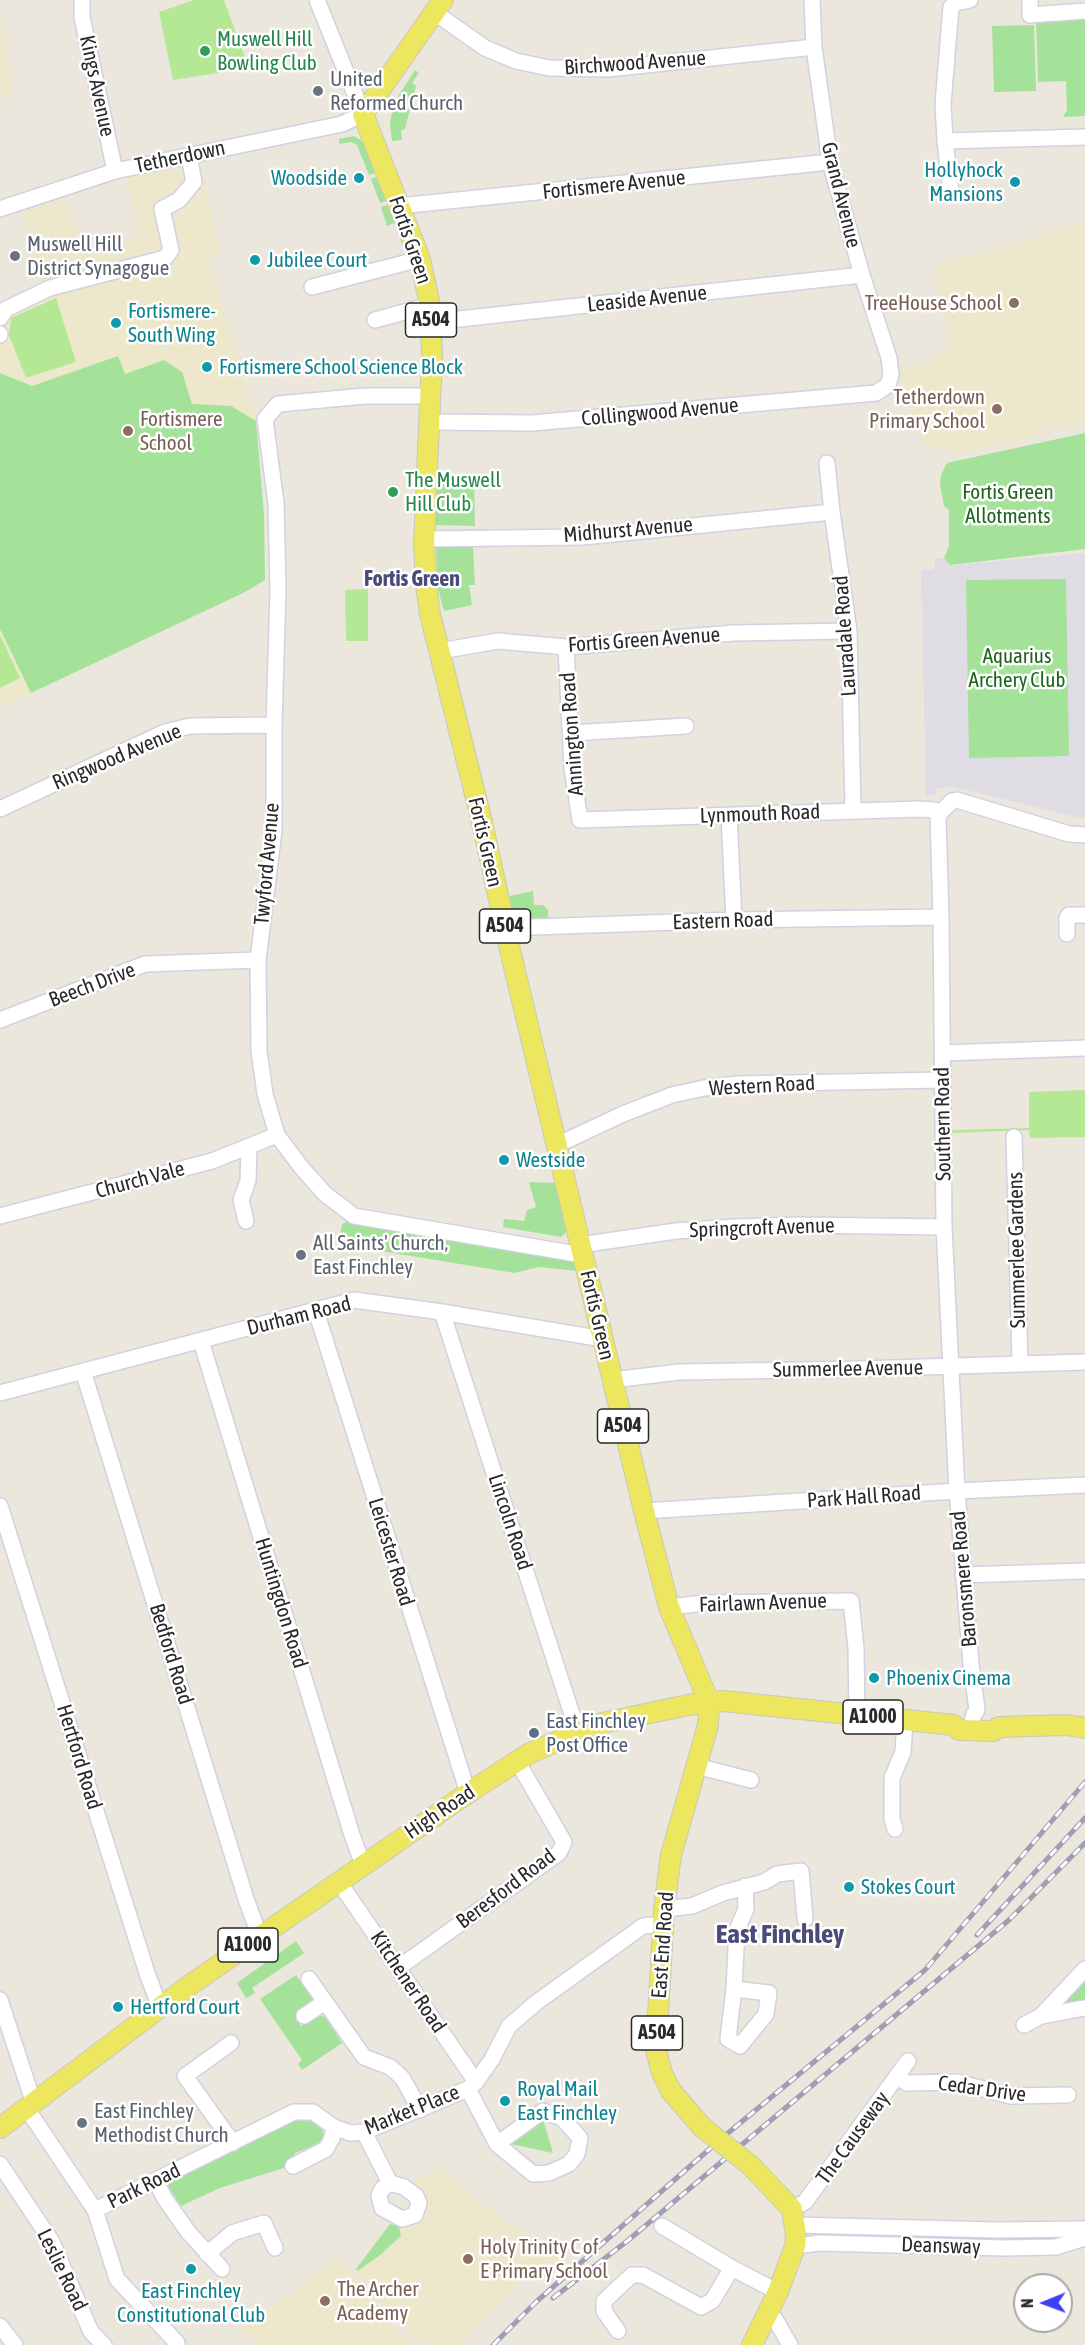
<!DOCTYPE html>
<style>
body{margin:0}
#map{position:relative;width:1085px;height:2345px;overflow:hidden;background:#ebe7dc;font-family:"Asap Condensed",sans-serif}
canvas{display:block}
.north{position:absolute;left:1013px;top:2273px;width:60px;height:60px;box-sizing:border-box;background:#fff;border:2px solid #a9a9a9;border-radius:50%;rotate:269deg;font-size:16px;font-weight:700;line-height:24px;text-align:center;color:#292929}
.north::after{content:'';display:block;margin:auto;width:21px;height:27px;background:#3f3ff5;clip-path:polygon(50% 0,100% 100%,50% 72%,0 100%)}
</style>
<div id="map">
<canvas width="1085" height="2345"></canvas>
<div class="north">N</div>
</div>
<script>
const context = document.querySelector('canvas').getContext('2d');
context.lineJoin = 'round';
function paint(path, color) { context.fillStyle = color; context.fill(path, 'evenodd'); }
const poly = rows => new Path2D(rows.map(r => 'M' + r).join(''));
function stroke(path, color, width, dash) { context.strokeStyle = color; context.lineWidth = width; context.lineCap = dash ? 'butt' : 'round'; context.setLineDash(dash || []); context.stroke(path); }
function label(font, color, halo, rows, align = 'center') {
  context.font = font + ' "Asap Condensed",sans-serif'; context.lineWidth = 5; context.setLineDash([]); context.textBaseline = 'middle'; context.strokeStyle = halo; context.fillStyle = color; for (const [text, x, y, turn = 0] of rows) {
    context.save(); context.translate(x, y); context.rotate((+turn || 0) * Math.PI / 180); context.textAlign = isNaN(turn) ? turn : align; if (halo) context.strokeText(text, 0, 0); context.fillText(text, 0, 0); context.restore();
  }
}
paint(poly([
 [1085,553,1085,819,950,786,936,789,935,795,926,795,921,570,934,570,935,558,944,558,951,565]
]), '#e0dce4');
paint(poly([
 [4,17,12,95,0,99,0,18],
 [199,153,221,256,209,259,256,421,264,515,265,580,243,593,0,707,0,301,14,297,40,284,20,202,62,188,85,253,139,237,124,169],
 [1085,223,1085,423,1056,431,1052,427,1044,429,1043,435,1004,443,1002,442,997,446,954,455,939,448,931,449,929,442,923,444,904,395,905,391,896,373,935,359,953,343,932,266],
 [440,2168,501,2219,568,2263,534,2269,461,2345,423,2345,405,2331,357,2271,379,2256,400,2236,399,2227,419,2223,427,2209,426,2199,415,2182],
 [339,2258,390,2322,413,2345,260,2345,240,2330]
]), '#ede8cb');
paint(poly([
 [1085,15,1085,116,1063,117,1067,110,1066,81,1038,82,1036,18],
 [1034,25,1036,91,994,92,992,26],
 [415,70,419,73,412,83,416,86,411,105,395,101],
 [393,105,410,109,405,129,401,130,402,140,392,141,390,124],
 [354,136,362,141,375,173,369,175,357,145,351,142,339,144,339,139],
 [376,177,386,201,380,203,371,179],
 [388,205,394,223,387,226,381,207],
 [118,356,125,374,164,360,182,372,192,404,231,406,256,421,264,515,265,580,243,593,31,693,0,629,0,373,32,386],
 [1085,433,1085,549,950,565,944,558,949,546,949,510,944,506,940,484,941,475,947,463],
 [427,477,474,480,475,526,435,525],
 [436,547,473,547,475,585,469,585,472,605,444,611,437,585],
 [1066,579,1069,756,969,758,966,580],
 [533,891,534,905,543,905,548,910,548,918,511,919,506,897],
 [529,1182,557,1183,568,1230,561,1237,503,1227,504,1219,524,1221,527,1210,536,1207],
 [354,1216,582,1255,587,1272,538,1267,515,1273,338,1244,342,1225],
 [296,1941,304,1953,252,1988,255,1993,246,1998,237,1983],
 [1085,1974,1085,2004,1065,2008,1058,2002],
 [296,1975,313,1999,312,2007,297,2021,301,2026,318,2015,325,2017,342,2043,302,2070,298,2064,302,2060,260,1999],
 [542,2116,553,2153,506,2143],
 [293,2120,314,2122,321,2126,324,2135,322,2141,317,2144,295,2153,287,2167,220,2188,181,2206,168,2186,169,2181],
 [390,2224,399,2227,401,2236,379,2256,357,2271,356,2269],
 [842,2233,1064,2233,1069,2239,1002,2243,840,2237]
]), '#a4e199');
paint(poly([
 [194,0,224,0,249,68,173,80,159,12],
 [56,298,76,362,26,378,9,335,11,318],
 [368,589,368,641,346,641,345,590],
 [0,635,20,678,0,688],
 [1085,1090,1085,1137,1030,1138,1029,1130,952,1133,952,1130,1029,1128,1029,1092]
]), '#b5e895');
const minor = poly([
 [82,0,82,17,115,171],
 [970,0,956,3,951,7,943,104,945,141,1085,137],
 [1030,0,1030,15,1085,11],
 [434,12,485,48,516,61,549,68,608,69,814,47],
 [945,141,951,192],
 [399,206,830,162],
 [0,209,115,171,342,124,363,114,317,0],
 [312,287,420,259],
 [0,318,6,309,50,288,165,258,171,250,162,209,179,200,194,182,189,156],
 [375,320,430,305],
 [432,322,862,275],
 [0,334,0,335],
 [430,396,365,396,278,404,265,419,276,503,278,590,274,725,274,830,258,960,259,1051,265,1094,277,1135,301,1167,325,1194,354,1216,582,1255],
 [429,422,532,423,876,393,888,385,891,375,889,358,862,275,830,162,814,47,812,0],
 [827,463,832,512,849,631,853,810],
 [424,539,583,537,832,512],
 [566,647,572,768,580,820,920,809,934,810,938,815],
 [440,651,498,641,566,647,734,633,849,631],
 [572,733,686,726],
 [0,809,165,732,190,726,274,725],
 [729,815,734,920],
 [938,815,941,917,944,1227,957,1491,971,1664,977,1710,974,1714,972,1722],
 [938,815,952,801,957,800,1069,834,1085,835],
 [505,928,734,920,941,917],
 [1067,934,1067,918,1069,915,1085,915],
 [0,1020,145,964,258,960],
 [942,1053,1085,1048],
 [1014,1137,1020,1363],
 [557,1145,623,1114,672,1095,704,1088,738,1084,942,1080],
 [0,1216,212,1161,277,1135],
 [246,1221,241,1200,248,1181,249,1147],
 [580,1245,676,1231,735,1227,801,1225,944,1227],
 [316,1311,468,1793],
 [442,1312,578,1733],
 [201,1341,352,1835,363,1865],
 [83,1371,246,1899,260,1937],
 [612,1380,679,1372,859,1369,1085,1362],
 [0,1393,354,1300,442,1312,603,1339],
 [0,1506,147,1973,160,2008],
 [644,1511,957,1491,1085,1485],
 [963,1575,1085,1571],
 [669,1607,705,1603,851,1601,856,1648,857,1715],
 [696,1766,751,1780],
 [895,1829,892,1819,892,1778,903,1752,905,1721],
 [339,1882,476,2082],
 [664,1909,692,1906,723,1893,764,1882,777,1874,801,1871,805,1919],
 [398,1968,559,1853,564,1842,517,1761],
 [309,1979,364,2057,390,2067,397,2073,403,2079,420,2110],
 [734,1989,769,1993,766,2014,740,2046,728,2039,734,1989],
 [734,1989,737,1930,746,1909,745,1886],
 [0,2000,34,2104],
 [304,2016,325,2002],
 [1041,2016,1085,1969],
 [1024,2025,1041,2016,1085,2008],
 [231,2043,185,2076,233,2143],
 [898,2078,907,2083,957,2082,1010,2096,1068,2095],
 [468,2089,497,2144,543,2111,562,2118,580,2138,577,2154,569,2164,549,2173,533,2174,497,2144],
 [27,2109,95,2210,294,2112,313,2112,334,2127],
 [364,2132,390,2183,404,2187,416,2196,419,2203,415,2215,402,2219,382,2208,379,2196,382,2189,390,2183],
 [0,2164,52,2242,91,2332,104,2345],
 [293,2166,326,2149,332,2138,334,2127,350,2133,364,2132,468,2089,476,2082,492,2059,509,2026,537,2002,643,1926,664,1924],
 [156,2182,165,2199,189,2233,222,2269],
 [792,2209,805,2202,908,2061],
 [95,2210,117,2279,177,2343],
 [796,2225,997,2230,1085,2229],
 [662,2226,732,2268,778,2292],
 [795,2246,820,2243,1004,2248,1056,2247,1085,2238],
 [207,2254,232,2233,264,2223,275,2248],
 [768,2314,775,2319,790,2345],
 [0,2326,15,2345],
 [618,2331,604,2311,604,2301,632,2275,643,2275,701,2307,712,2301,732,2268]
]);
const major = poly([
 [443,0,363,114,420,259,430,305,432,356,424,543,426,585,430,614,482,822,510,950,644,1511,669,1607,709,1702,708,1725,671,1855,664,1909,656,2050,662,2073,671,2091,702,2127],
 [0,2128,190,1985,468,1793,530,1753,598,1724,688,1705,723,1701,954,1725,959,1730,993,1731,999,1727,1066,1725,1085,1728],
 [750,2165,792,2209,796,2235,795,2246,778,2292,752,2345]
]);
stroke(minor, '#d1d1e2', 18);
stroke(major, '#c7c7c7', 22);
stroke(minor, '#fff', 15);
stroke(major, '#ede65f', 20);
const rail = poly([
 [977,1935,1085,1818],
 [553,2298,626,2242,1009,1920,1085,1843],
 [493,2345,536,2302,722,2138,925,1970,1085,1782]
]);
stroke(rail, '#9f9eb3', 5);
stroke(rail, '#fff', 3, [9]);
const majorBridge = poly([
 [702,2127,750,2165]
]);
stroke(majorBridge, '#c7c7c7', 22, []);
stroke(majorBridge, '#ede65f', 20);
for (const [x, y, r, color] of [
 [205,51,6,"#2e9e5b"],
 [318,91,6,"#6b7280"],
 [359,178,6,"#0f9aa8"],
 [1015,182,6,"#0f9aa8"],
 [15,256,6,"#6b7280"],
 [255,260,6,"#0f9aa8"],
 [1014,303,6,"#8d6e63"],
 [116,323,6,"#0f9aa8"],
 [207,367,6,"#0f9aa8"],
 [997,409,6,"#8d6e63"],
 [128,431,6,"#8d6e63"],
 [393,492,6,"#2e9e5b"],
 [504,1160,6,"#0f9aa8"],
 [301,1255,6,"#6b7280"],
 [874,1678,6,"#0f9aa8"],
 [534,1733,6,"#5c6f8a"],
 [849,1887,6,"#0f9aa8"],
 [118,2007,6,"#0f9aa8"],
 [505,2101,6,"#0f9aa8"],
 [82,2123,6,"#6b7280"],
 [468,2259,6,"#8d6e63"],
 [191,2269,6,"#0f9aa8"],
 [325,2301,6,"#8d6e63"]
]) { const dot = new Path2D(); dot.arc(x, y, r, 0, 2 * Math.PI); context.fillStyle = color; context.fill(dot); stroke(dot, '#fff', 2); }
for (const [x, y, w] of [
 [431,320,51],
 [505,926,51],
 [623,1426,51],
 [873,1717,60],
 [248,1945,60],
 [657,2033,51]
]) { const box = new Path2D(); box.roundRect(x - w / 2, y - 17, w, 34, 4.5); context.fillStyle = '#fff'; context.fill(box); stroke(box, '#292929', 1.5); }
label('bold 20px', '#292929', null, [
 ["A504",431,320],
 ["A504",505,926],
 ["A504",623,1426],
 ["A1000",873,1717],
 ["A1000",248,1945],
 ["A504",657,2033]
]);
label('21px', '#27864d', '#fff', [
 ["Muswell Hill",217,39],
 ["Bowling Club",217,63],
 ["The Muswell",405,480],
 ["Hill Club",405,504]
], 'left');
label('21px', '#292929', '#fff', [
 ["Birchwood Avenue",635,63,-4],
 ["Kings Avenue",97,86,78],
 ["Tetherdown",180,157,-12],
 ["Fortismere Avenue",614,185,-6],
 ["Grand Avenue",841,195,76],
 ["Fortis Green",410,240,71],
 ["Leaside Avenue",647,299,-6],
 ["Collingwood Avenue",660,412,-5],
 ["Midhurst Avenue",628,530,-5],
 ["Lauradale Road",845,636,-94],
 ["Fortis Green Avenue",644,640,-4],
 ["Annington Road",572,734,-94],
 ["Ringwood Avenue",117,757,-23],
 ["Lynmouth Road",760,814,-2],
 ["Fortis Green",485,842,77],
 ["Twyford Avenue",267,864,-85],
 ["Eastern Road",723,921,-2],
 ["Beech Drive",92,985,-21],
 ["Western Road",762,1086,-3],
 ["Southern Road",943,1124,-91],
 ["Church Vale",140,1180,-15],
 ["Springcroft Avenue",762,1228,-2],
 ["Summerlee Gardens",1017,1250,-91],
 ["Fortis Green",597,1315,77],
 ["Durham Road",299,1316,-14],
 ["Summerlee Avenue",848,1369,-1],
 ["Park Hall Road",864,1497,-4],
 ["Lincoln Road",510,1522,72],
 ["Leicester Road",391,1552,73],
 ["Baronsmere Road",964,1579,-95],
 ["Huntingdon Road",281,1603,73],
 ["Fairlawn Avenue",763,1603,-2],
 ["Bedford Road",171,1654,73],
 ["Hertford Road",79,1757,73],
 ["High Road",440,1812,-34],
 ["Beresford Road",506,1889,-37],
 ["East End Road",663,1945,-86],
 ["Kitchener Road",408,1982,56],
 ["Cedar Drive",982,2089,8],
 ["Market Place",412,2110,-22],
 ["The Causeway",853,2138,-54],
 ["Park Road",144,2186,-26],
 ["Deansway",941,2246,2],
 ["Leslie Road",62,2270,64]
]);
label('21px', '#5b616d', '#fff', [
 ["United",330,79],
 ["Reformed Church",330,103],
 ["Muswell Hill",27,244],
 ["District Synagogue",27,268],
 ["All Saints' Church,",313,1243],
 ["East Finchley",313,1267],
 ["East Finchley",94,2111],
 ["Methodist Church",94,2135]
], 'left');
label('21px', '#0d838f', '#fff', [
 ["Hollyhock",1003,170,"right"],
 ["Mansions",1003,194,"right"],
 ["Woodside",347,178,"right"],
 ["Jubilee Court",267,260],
 ["Fortismere-",128,311],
 ["South Wing",128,335],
 ["Fortismere School Science Block",219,367],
 ["Westside",516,1160],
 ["Phoenix Cinema",886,1678],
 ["Stokes Court",861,1887],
 ["Hertford Court",130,2007],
 ["Royal Mail",517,2089],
 ["East Finchley",517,2113],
 ["East Finchley",191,2291,"center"],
 ["Constitutional Club",191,2315,"center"]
], 'left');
label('21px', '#785e54', '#fff', [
 ["TreeHouse School",1002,303,"right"],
 ["Tetherdown",985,397,"right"],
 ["Primary School",985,421,"right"],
 ["Fortismere",140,419],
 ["School",140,443],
 ["Holy Trinity C of",480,2247],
 ["E Primary School",480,2271],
 ["The Archer",337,2289],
 ["Academy",337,2313]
], 'left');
label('21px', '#1d641c', '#fff', [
 ["Fortis Green",1008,492],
 ["Allotments",1008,516],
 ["Aquarius",1017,656],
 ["Archery Club",1017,680]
]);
label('21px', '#4e5e75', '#fff', [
 ["East Finchley",546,1721],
 ["Post Office",546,1745]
], 'left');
label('bold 22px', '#4b4b79', '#fff', [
 ["Fortis Green",412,579]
]);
label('bold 27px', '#4b4b79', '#fff', [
 ["East Finchley",780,1934]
]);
</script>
